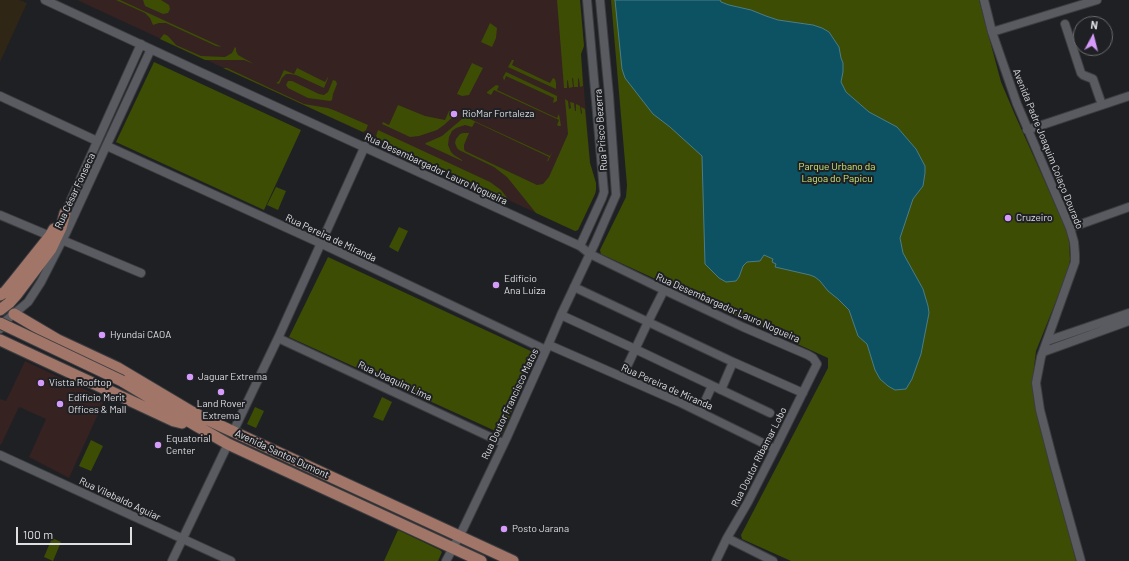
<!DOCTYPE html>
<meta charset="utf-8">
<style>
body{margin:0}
#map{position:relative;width:1129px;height:561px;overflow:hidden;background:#1f2024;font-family:Barlow,sans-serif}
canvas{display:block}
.north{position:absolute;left:1073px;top:16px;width:40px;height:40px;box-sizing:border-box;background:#1f2024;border:1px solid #6c6c70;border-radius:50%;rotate:7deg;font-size:11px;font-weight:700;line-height:16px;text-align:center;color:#dfdfe2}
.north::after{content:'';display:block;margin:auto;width:14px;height:18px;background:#d59bfa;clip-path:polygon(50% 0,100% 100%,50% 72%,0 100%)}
.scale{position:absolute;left:16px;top:527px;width:116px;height:18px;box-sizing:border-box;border:2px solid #dfdfe2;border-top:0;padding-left:5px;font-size:12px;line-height:14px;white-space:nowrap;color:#dfdfe2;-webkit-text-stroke:3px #1f2024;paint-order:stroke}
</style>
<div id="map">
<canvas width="1129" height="561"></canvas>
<div class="north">N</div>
<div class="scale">100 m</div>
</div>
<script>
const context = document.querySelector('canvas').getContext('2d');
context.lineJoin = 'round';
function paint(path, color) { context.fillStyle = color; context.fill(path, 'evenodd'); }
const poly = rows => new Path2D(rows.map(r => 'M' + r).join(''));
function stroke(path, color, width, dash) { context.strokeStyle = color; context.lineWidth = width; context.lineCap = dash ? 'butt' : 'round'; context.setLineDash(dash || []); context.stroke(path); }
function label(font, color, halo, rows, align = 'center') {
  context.font = font + ' Barlow,sans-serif'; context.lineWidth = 4; context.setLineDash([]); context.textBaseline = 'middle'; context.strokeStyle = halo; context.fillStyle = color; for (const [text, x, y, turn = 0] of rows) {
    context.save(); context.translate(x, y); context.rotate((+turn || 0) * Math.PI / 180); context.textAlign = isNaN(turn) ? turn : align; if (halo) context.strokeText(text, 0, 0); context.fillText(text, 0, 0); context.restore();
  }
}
paint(poly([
 [77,0,580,0,584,46,581,54,584,89,590,163,596,183,596,190,595,194,578,230,575,231],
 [25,361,105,399,69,478,29,457,46,419,19,407,1,445,0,444,0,399,6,401]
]), '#352221');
paint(poly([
 [0,0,19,0,27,3,0,62]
]), '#302616');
paint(poly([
 [116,0,120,0,222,47,216,46,166,23,159,23,153,25,150,18,145,13],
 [143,0,161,0,169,5,170,9,168,13,163,14,145,6],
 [557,0,580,0,584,46,581,54,583,86,580,87,579,79,578,78,578,87,574,87,573,78,572,78,573,87,569,88,568,81,567,80,567,88,564,88],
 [611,0,979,0,1001,82,1015,115,1067,231,1069,242,1070,260,1068,271,1036,351,1032,384,1043,438,1058,496,1064,516,1076,561,791,561,742,539,741,535,828,368,828,358,601,254,600,250,626,197,627,185],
 [490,23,497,28,496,38,492,47,481,42],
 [164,34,168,36,176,45,201,56,225,57,232,53,235,47,236,48,236,51,238,55,254,64,244,60,205,60,160,39],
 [512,60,514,60,512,65,550,83,553,78,555,79,556,83,556,89,508,67],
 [154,62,301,130,264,210,116,142],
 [472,63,483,68,469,95,462,96,457,94],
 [223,68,227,68,304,104,328,108,336,111,368,125,366,130,363,132],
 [297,68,325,82,328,77,328,78,324,88,296,75,290,74,286,74,282,78,279,84,276,83,279,81,284,70,294,74],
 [506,72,557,96,557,101,553,103,554,98,506,76,504,81,503,77],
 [333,80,336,81,337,84,333,94,332,100,330,101,308,98,288,88,286,85,288,81,292,81,319,94,324,95,328,92],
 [496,85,499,86,497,90,557,118,559,114,561,126,559,126,557,125,559,120,494,90,491,95,487,93,487,92],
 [565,99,568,101,569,109,571,108,570,102,574,103,575,111,576,111,576,104,580,106,581,114,582,113,581,107,585,109,590,163,596,183,596,190,595,194,578,230,575,231,536,213,507,177,494,167,459,150,457,148,455,143,456,139,460,134,463,133,469,133,464,145,464,149,465,151,537,185,543,184,549,177,568,134],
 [398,105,425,116,445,120,449,111,456,114,444,125,437,130,419,136,410,137,382,124,383,122,389,125],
 [469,113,472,114,470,119,550,156,553,151,548,161,547,161,549,157,475,122,472,127,465,125,456,128,452,131,449,137,448,145,451,152,454,155,462,160,462,161,425,144,426,143,442,136],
 [378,130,490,182,501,190,508,199,378,139,376,136],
 [276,187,286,191,278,210,267,205],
 [399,227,408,231,398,252,389,247],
 [328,257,537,354,502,434,289,337],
 [382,397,392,402,383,421,373,417],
 [255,407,264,411,256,428,247,424],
 [91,440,103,446,91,471,79,466],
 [398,530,440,550,442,552,438,561,384,561],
 [52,538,61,542,53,561,44,557]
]), '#3d4d04');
const water = poly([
 [615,0,720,0,721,2,729,5,751,10,766,16,778,20,813,25,822,28,829,32,839,47,841,58,843,63,843,72,841,82,846,92,869,112,897,127,916,149,925,166,925,173,923,186,913,199,900,238,903,253,923,289,928,306,929,313,921,354,912,379,906,389,895,390,888,386,880,379,875,370,867,344,858,336,849,310,838,299,828,291,820,281,815,277,810,275,775,267,776,264,772,262,773,259,764,255,760,261,747,262,743,266,739,277,736,281,726,282,719,278,705,264,702,156,670,127,653,114,625,78,622,69,615,0]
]);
paint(water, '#0c5262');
stroke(water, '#4b7c88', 1);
const minor = poly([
 [45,0,198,71,580,246,590,254,664,290,743,327,808,355,813,358,817,364,775,449,748,502,727,538,716,561],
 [984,0,992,32,1017,104,1070,228,1074,242,1075,254,1075,262,1041,357,1036,383,1040,410,1054,464,1081,561],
 [1065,24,1081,73,1083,75,1093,79,1102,105],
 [992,32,1097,0],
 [0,96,97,141],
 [1027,130,1129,96],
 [107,146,320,243,546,350],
 [65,213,141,44],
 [0,215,50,236],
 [1070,228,1129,207],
 [62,240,141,273],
 [580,246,602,198,604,192,587,0],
 [574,287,733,362,803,393],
 [561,315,635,349,770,413],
 [0,329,3,323,28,302,41,282,66,233,151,49],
 [278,338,503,443],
 [1047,341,1129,313],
 [549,345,679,402,775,449],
 [1043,352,1129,321],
 [622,377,648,322,664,290],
 [721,390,733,362],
 [700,412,712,386],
 [233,432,279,336,365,146],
 [0,455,231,561],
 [727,538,773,561],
 [172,561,228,444],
 [446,561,463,529,507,437,546,350,561,315,595,243,616,195,609,95,600,0]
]);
const major = poly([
 [0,295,5,292,14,281,50,236,54,229],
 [0,310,9,303,17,294,51,249,61,228,65,213],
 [14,314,58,340,118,368,192,412,221,426,513,561],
 [0,340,174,421,182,423],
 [122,381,195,425,228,444,481,561]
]);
stroke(minor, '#3c3d40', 10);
stroke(major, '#3c3d40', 13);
stroke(minor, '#5a5b60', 8);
stroke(major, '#a17568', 11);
const majorBridge = poly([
 [0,323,122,381]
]);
stroke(majorBridge, '#3c3d40', 13, []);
stroke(majorBridge, '#a17568', 11);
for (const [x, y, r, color] of [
 [454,114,4,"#d59bfa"],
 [1008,218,4,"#d59bfa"],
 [496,285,4,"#d59bfa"],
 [102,335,4,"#d59bfa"],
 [190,377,4,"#d59bfa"],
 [41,383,4,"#d59bfa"],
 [221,392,4,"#d59bfa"],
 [60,404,4,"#d59bfa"],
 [158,445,4,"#d59bfa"],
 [504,529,4,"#d59bfa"]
]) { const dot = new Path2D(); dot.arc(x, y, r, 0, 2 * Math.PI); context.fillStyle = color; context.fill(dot); stroke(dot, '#1f2024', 1.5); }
label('10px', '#dfdfe2', '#1f2024', [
 ["RioMar Fortaleza",462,114],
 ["Cruzeiro",1016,218],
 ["Edifício",504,279],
 ["Ana Luiza",504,291],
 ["Hyundai CAOA",110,335],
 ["Jaguar Extrema",198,377],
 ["Vistta Rooftop",49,383],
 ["Edifício Merit",68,398],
 ["Offices & Mall",68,410],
 ["Land Rover",221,404,"center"],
 ["Extrema",221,416,"center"],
 ["Equatorial",166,439],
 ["Center",166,451],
 ["Posto Jarana",512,529]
], 'left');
label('10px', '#dfdfe2', '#1f2024', [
 ["Rua Prisco Bezerra",601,130,-94],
 ["Avenida Padre Joaquim Colaço Dourado",1048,149,68],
 ["Rua Desembargador Lauro Nogueira",436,169,25],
 ["Rua César Fonseca",75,191,-65],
 ["Rua Pereira de Miranda",331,238,25],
 ["Rua Desembargador Lauro Nogueira",728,308,24],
 ["Rua Joaquim Lima",395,381,25],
 ["Rua Pereira de Miranda",667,387,24],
 ["Rua Doutor Francisco Matos",510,404,-65],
 ["Avenida Santos Dumont",282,454,25],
 ["Rua Doutor Ribamar Lobo",759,457,-63],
 ["Rua Vilebaldo Aguiar",120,499,25]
]);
label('10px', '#cae978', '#1f2024', [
 ["Parque Urbano da",837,167],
 ["Lagoa do Papicu",837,179]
]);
</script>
